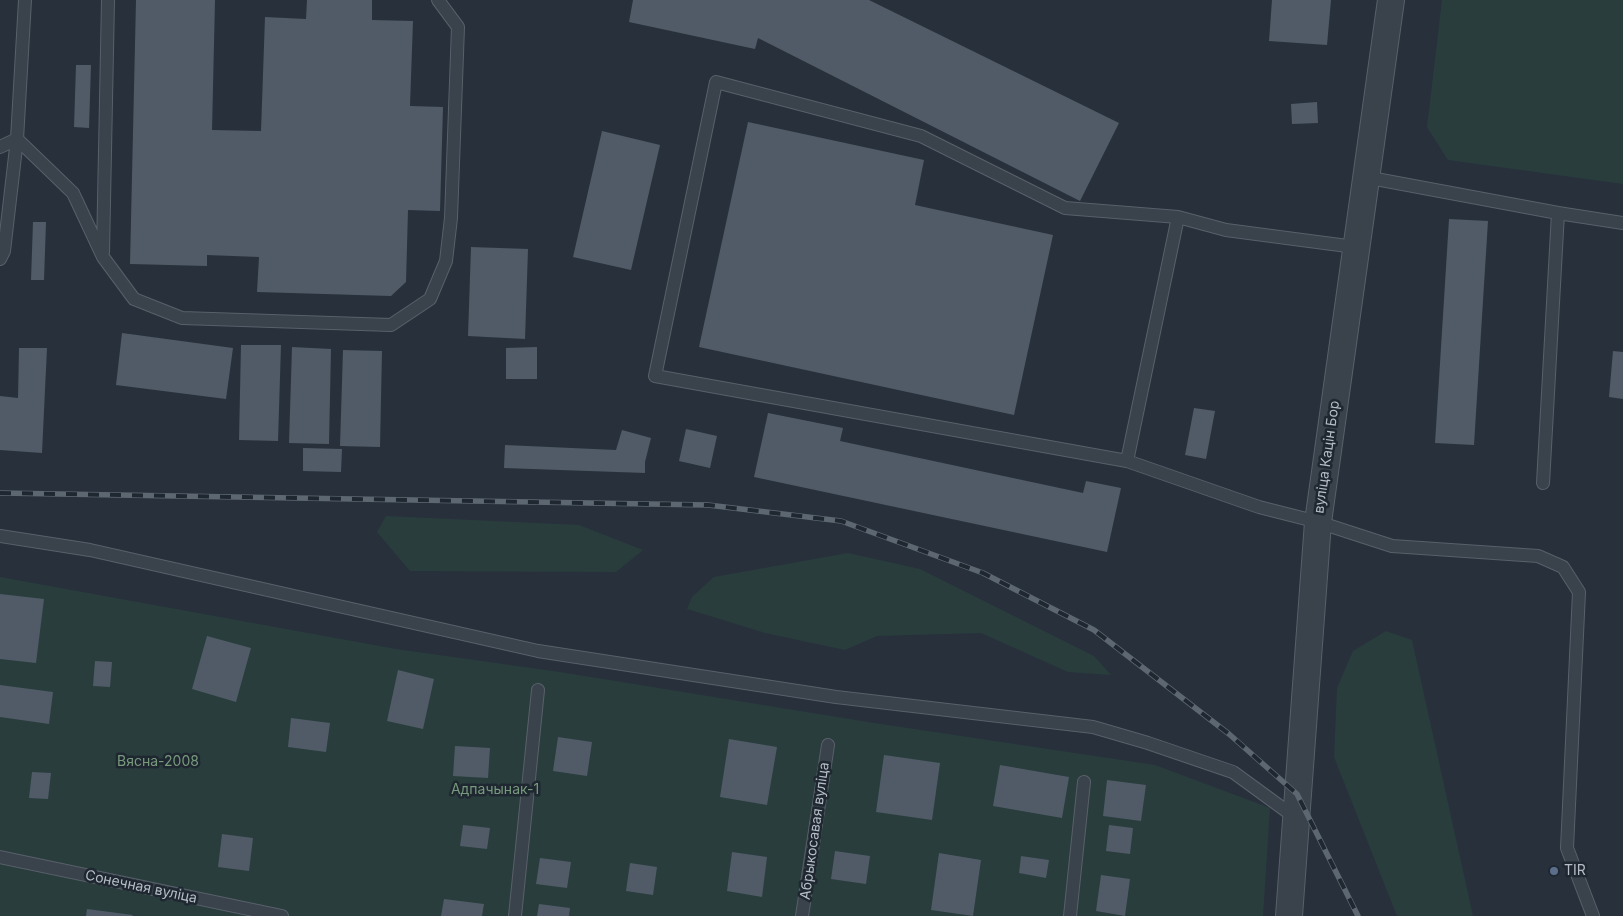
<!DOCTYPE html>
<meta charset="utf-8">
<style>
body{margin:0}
canvas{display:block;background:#27303b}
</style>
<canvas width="1623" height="916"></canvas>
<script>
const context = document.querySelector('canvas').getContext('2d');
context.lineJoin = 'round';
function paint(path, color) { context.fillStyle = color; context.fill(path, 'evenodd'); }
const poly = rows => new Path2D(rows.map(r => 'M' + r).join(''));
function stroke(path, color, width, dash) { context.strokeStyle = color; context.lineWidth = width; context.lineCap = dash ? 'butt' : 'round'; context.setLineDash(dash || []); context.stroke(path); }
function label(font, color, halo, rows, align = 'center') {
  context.font = font + ' Inter,sans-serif'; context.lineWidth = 5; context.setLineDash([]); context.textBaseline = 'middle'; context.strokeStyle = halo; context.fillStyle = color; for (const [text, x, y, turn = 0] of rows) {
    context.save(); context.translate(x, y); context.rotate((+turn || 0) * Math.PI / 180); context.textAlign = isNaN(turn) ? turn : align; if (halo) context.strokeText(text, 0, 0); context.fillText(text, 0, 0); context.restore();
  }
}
paint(poly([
 [1442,0,1623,0,1623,184,1448,160,1427,127],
 [386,516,579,525,643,550,616,572,410,571,377,532],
 [848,553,920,569,1094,656,1111,675,1068,672,981,633,877,636,845,650,765,633,687,609,692,597,714,577],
 [0,577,396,649,560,672,874,723,1155,765,1270,808,1263,916,0,916],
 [1386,631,1412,640,1473,916,1397,916,1334,757,1337,688,1353,651]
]), '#293d3d');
paint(poly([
 [136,0,215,0,212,130,261,131,265,17,306,19,307,0,372,0,372,20,413,21,410,106,443,107,440,211,408,210,406,282,391,296,257,292,259,257,207,255,207,266,130,264],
 [633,0,869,0,1119,123,1080,201,758,38,755,49,629,22],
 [1272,0,1331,0,1327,45,1269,41],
 [76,65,91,65,89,128,74,127],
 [1317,102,1318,123,1292,124,1291,104],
 [748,122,924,160,915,205,1053,235,1014,415,699,347],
 [602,131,660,145,631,270,573,257],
 [1449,219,1488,221,1474,445,1435,443],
 [33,222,46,222,44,280,31,280],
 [471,247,528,249,525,339,468,336],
 [122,333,233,348,226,399,116,385],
 [241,345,281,345,278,441,239,440],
 [292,347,331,349,329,444,289,443],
 [537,347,537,379,506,379,506,348],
 [19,348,47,348,42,453,0,450,0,396,18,398],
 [343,350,382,351,380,447,340,446],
 [1613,351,1623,352,1623,399,1609,397],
 [1194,408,1215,411,1206,459,1185,455],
 [768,413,843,428,840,441,1083,493,1086,481,1121,488,1107,552,754,477],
 [686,429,717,436,710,468,679,461],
 [622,430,651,438,645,462,645,473,504,468,505,445,616,450],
 [303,448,342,449,341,472,303,471],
 [0,594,44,599,36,663,0,659],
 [207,636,251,648,236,702,192,689],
 [95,661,112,662,110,687,93,686],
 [398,670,434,679,423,729,387,721],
 [0,685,53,692,49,724,0,717],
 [291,718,330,723,326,752,288,747],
 [558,737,592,742,587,776,553,771],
 [729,739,777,747,767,805,720,797],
 [455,746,490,748,488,778,453,776],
 [884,755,940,763,932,820,876,812],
 [1000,765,1069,777,1062,818,993,806],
 [32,772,51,773,48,799,29,798],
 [1107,780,1146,785,1141,821,1103,816],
 [463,825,490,828,487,849,460,846],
 [1109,825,1133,828,1130,854,1106,851],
 [222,834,253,838,249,871,218,867],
 [835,851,870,856,866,884,831,879],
 [732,852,767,857,762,897,727,891],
 [939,853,981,860,973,916,931,910],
 [1021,856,1049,860,1046,878,1019,873],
 [540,858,571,862,567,888,536,884],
 [630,863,657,867,653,895,626,891],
 [1101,875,1130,879,1125,916,1096,911],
 [444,899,484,904,482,916,441,916],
 [539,904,570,908,569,916,537,916],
 [87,909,133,915,132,916,86,916]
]), '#505b67');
const lane = poly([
 [17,139,73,193,103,257,134,299,182,318,391,325,430,299,446,261,451,218,458,27,438,0],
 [0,147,17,139,25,0],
 [1365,177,1558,213],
 [1178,217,1127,461,655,376,716,82,921,136,1065,208,1178,217,1226,230,1355,247],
 [103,252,108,0],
 [0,259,4,251,17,139],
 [1127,461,1259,507,1318,522,1392,546,1538,556,1563,567,1579,592,1567,848,1593,916],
 [1543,483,1558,213,1623,223],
 [0,536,90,550,538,651,836,697,1093,727,1148,743,1233,772,1296,818],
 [0,857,282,916],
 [515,916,538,690],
 [802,916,828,745],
 [1070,916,1084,782]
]);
const street = poly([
 [1289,916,1318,522,1391,0]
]);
stroke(lane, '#58606a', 14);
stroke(street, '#58606a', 28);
stroke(lane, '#3a424c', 12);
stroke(street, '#3a424c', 26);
const rail = poly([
 [0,493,708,505,841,521,983,573,1094,630,1229,734,1297,794,1358,916]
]);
stroke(rail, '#5d6772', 5.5);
stroke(rail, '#1f2731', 4, [11]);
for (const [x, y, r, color] of [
 [1554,871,5,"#5c6f8a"]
]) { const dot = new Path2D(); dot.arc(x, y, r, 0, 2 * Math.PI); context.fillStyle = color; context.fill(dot); stroke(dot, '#1f2731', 2); }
label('14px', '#b6bdc7', '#1f2731', [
 ["вуліца Кацін Бор",1327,457,-82],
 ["Абрыкосавая вуліца",815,831,-82],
 ["Сонечная вуліца",141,887,12]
]);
label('14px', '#779a7d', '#1f2731', [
 ["Вясна-2008",158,762],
 ["Адпачынак-1",495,790]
]);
label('14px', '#b6bdc7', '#1f2731', [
 ["TIR",1564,871]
], 'left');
</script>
